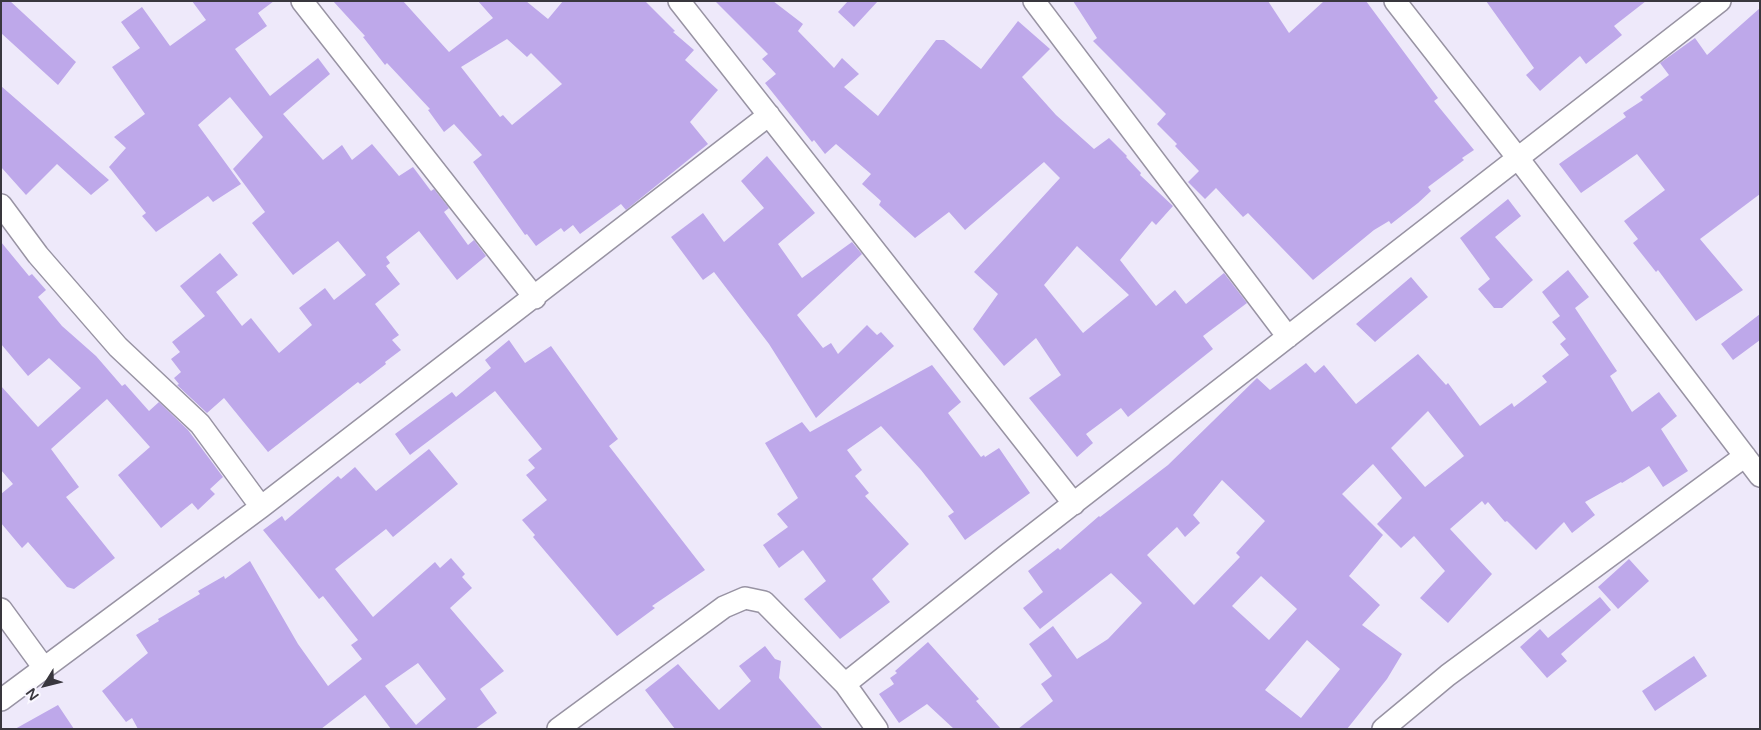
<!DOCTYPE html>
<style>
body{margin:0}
#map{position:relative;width:1761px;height:730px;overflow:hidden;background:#eee9fa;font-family:"Varela Round",sans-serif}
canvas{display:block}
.frame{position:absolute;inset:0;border:2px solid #39373e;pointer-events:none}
.north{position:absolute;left:20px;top:660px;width:50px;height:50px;-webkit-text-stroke:4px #faf8ff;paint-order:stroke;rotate:234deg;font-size:14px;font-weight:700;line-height:20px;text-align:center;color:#39373e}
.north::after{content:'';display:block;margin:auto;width:18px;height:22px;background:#39373e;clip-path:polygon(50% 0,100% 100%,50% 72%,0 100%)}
</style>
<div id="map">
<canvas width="1761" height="730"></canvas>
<div class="frame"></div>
<div class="north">N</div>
</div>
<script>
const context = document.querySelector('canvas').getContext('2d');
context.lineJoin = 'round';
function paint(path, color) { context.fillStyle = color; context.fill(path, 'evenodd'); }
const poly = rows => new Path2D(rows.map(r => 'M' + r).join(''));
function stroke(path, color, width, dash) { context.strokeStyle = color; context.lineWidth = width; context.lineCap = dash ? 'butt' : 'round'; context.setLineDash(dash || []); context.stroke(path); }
paint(poly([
 [1,1,10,1,76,62,58,85,1,33],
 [192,1,274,1,258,13,267,26,235,49,270,96,318,58,330,74,283,114,323,160,342,145,352,160,372,144,399,176,413,167,431,191,434,189,449,208,444,212,468,245,474,240,486,256,457,280,419,231,386,257,390,263,386,266,400,284,375,304,399,335,392,340,401,350,385,362,386,364,360,384,358,382,268,452,224,398,207,413,177,385,179,384,174,378,181,372,171,359,180,352,172,342,205,316,180,286,220,253,238,275,216,292,242,326,251,318,279,353,312,325,299,308,325,288,334,300,366,275,338,241,293,275,252,223,265,212,233,169,263,137,230,97,198,125,241,184,213,202,208,196,156,232,142,216,146,213,109,167,126,148,114,137,145,114,112,67,140,48,121,22,142,7,170,46,206,20],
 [333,1,403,1,449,52,493,18,478,1,526,1,548,19,563,1,645,1,675,31,673,32,694,50,685,60,718,90,690,122,708,144,626,210,621,204,580,234,573,225,564,232,561,228,536,246,527,234,525,235,473,162,482,155,454,124,444,132,428,110,430,109,387,63,385,65,363,37,365,36],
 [507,39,527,57,531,53,562,84,512,125,503,115,500,117,461,67],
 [715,1,773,1,803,24,798,31,834,68,842,58,859,74,844,87,878,116,936,40,944,40,981,69,1018,21,1050,49,1022,77,1056,115,1094,149,1109,138,1127,156,1126,157,1141,173,1140,175,1173,206,1156,225,1152,221,1120,260,1156,306,1175,290,1186,304,1224,273,1247,303,1203,336,1213,349,1128,417,1121,408,1086,434,1093,443,1077,457,1029,398,1061,375,1036,338,1004,366,973,329,998,294,974,272,1060,178,1044,162,965,230,949,212,915,238,879,205,881,201,862,184,871,174,836,144,825,154,814,140,812,142,765,83,776,74,762,59,768,54],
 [1077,246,1129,295,1083,333,1044,285],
 [848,1,878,1,854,27,838,12],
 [1073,1,1268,1,1289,33,1324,1,1366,1,1438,98,1434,101,1474,150,1462,158,1464,160,1428,187,1431,191,1418,203,1391,224,1389,221,1374,230,1313,280,1248,213,1243,217,1216,188,1205,199,1188,182,1199,171,1175,146,1177,144,1157,124,1166,114,1093,41,1097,38],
 [1486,1,1646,1,1614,26,1622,35,1586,64,1580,56,1540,91,1526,75,1534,68],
 [1760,8,1760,194,1700,239,1743,290,1696,321,1658,270,1656,272,1633,243,1638,239,1624,221,1665,190,1637,154,1581,193,1559,164,1626,117,1623,113,1643,100,1640,97,1669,75,1660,63,1695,38,1707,55],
 [1,86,109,180,91,195,57,164,26,195,1,167],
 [767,156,815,213,778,244,802,278,852,242,862,254,797,315,823,348,831,343,838,354,867,325,877,335,881,332,894,346,816,418,769,344,714,272,703,280,671,237,703,213,724,242,764,208,741,181],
 [1508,199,1521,216,1495,237,1533,280,1502,308,1494,308,1478,289,1490,279,1460,238],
 [1,242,29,276,32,274,46,290,38,297,62,326,96,356,122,386,125,384,149,411,159,402,188,430,223,477,210,489,215,494,198,510,192,503,161,528,118,475,150,447,107,399,51,449,79,487,66,497,115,558,74,589,67,587,28,542,22,548,1,523,1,494,13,484,1,470,1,386,38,427,81,388,49,358,28,376,1,344],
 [1568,270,1589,297,1575,308,1617,371,1610,376,1632,412,1659,392,1677,416,1661,429,1688,471,1663,487,1649,466,1622,483,1621,482,1585,502,1595,515,1572,533,1564,522,1536,550,1507,521,1505,522,1488,502,1485,505,1482,501,1450,529,1492,574,1448,623,1420,598,1445,571,1414,536,1401,548,1377,524,1402,498,1373,464,1342,494,1383,535,1349,576,1380,605,1362,625,1402,654,1387,679,1347,729,1018,729,1053,701,1041,684,1052,676,1029,644,1053,626,1077,659,1108,639,1142,603,1111,573,1040,629,1023,608,1043,592,1028,571,1058,548,1060,550,1099,516,1100,517,1168,465,1257,378,1270,390,1306,363,1315,373,1324,365,1356,404,1418,354,1446,385,1448,383,1480,426,1512,403,1514,407,1547,382,1542,376,1569,355,1560,344,1566,339,1552,322,1560,316,1542,292],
 [1428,411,1464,456,1425,487,1391,448],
 [1222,480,1265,521,1236,553,1240,557,1194,605,1147,555,1177,527,1185,537,1200,523,1193,515],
 [1261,576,1297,609,1269,640,1232,606],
 [1307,640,1340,669,1301,718,1265,690],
 [1411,277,1428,297,1375,342,1356,324],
 [1760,314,1760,340,1733,360,1721,344],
 [509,340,525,363,551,346,618,439,609,446,705,570,652,606,655,608,617,636,533,537,535,535,522,520,547,500,526,475,535,468,528,460,542,449,495,391,410,455,395,434,452,392,456,397,491,368,485,360],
 [932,365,961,402,948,413,981,457,984,455,985,457,999,448,1030,493,965,540,948,516,954,512,921,470,881,426,847,450,862,470,855,476,869,493,865,496,909,544,872,579,890,602,840,639,804,599,826,581,803,550,779,568,763,545,788,527,777,514,798,498,765,443,802,422,810,432],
 [429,449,458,484,393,537,386,529,335,569,373,617,435,562,440,568,451,558,465,574,462,577,472,588,450,608,504,671,480,689,497,713,475,729,391,729,365,695,321,729,138,729,132,718,126,722,102,691,148,653,136,635,159,621,158,619,200,594,198,591,224,576,225,579,250,561,298,644,328,686,362,659,351,645,358,640,323,596,319,599,263,530,282,516,285,521,338,476,341,479,355,467,376,491],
 [418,663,446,699,416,725,385,686],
 [1629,559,1649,581,1618,609,1598,587],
 [1600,597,1611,610,1561,654,1567,661,1547,678,1520,647,1540,629,1548,638],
 [928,642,979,699,976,701,1001,729,954,729,927,704,899,723,879,694,894,684,890,678,897,673,895,671],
 [765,646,775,659,781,661,779,678,823,729,675,729,645,690,678,664,719,710,751,681,739,666],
 [1694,656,1707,676,1655,711,1642,691],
 [58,705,74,729,15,729]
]), '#bea8ea');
const street = poly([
 [302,1,535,298],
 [679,1,1074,504],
 [1034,1,1288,337],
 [1395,1,1517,157,1760,476],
 [1,205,38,255,118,347,200,424,261,507],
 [1,609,44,668],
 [845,684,1007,555,1720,1],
 [1,700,261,507,769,115],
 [558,729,724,607,745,598,764,602,845,684,877,729],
 [1383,729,1448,675,1745,456]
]);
stroke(street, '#9893a3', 24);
stroke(street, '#fff', 21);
</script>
